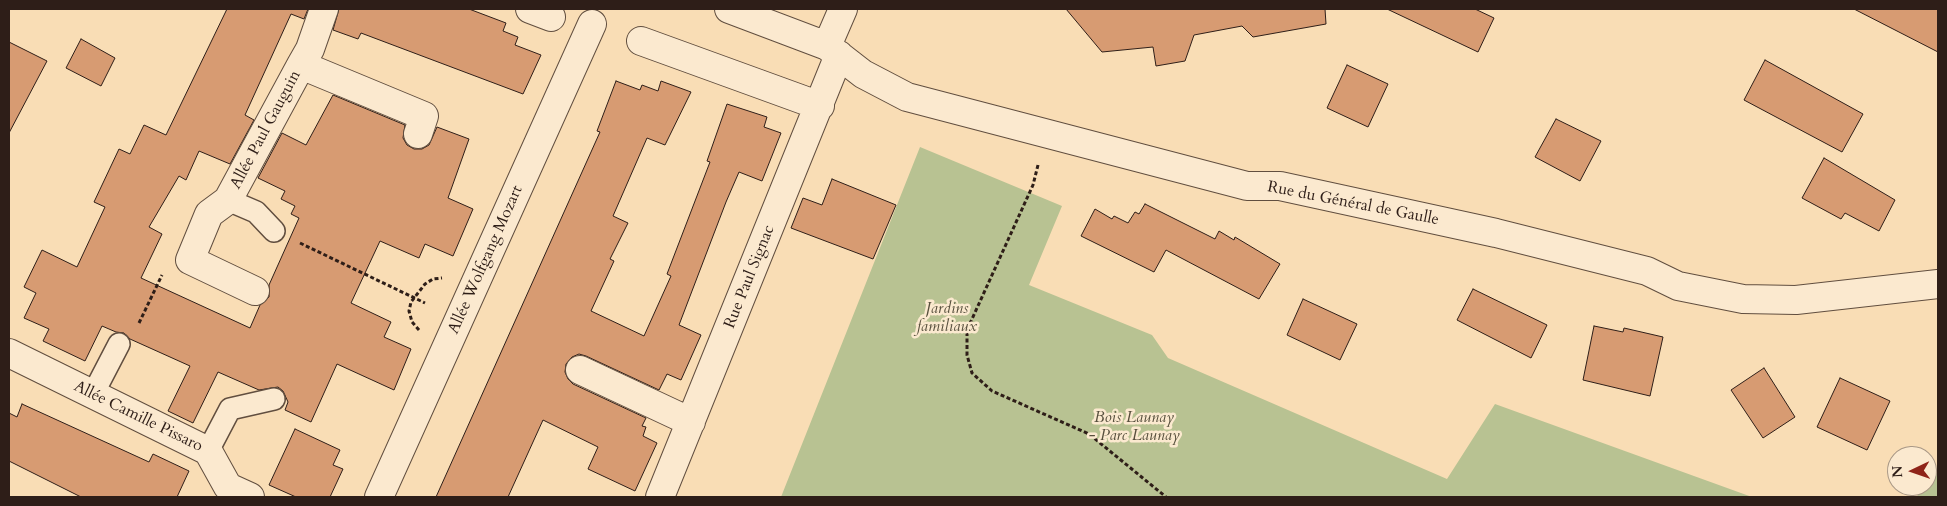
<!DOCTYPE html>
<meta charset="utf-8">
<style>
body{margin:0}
#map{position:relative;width:1947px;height:506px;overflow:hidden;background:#f9ddb5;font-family:Cardo,serif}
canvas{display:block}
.frame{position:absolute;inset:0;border:10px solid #2e1e18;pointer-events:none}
.north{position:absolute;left:1887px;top:446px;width:50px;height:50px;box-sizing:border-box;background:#fbe9cf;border:1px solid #a99886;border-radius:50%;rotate:267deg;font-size:14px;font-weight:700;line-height:20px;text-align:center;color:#2e1e18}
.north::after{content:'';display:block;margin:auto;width:18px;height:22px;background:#8f2418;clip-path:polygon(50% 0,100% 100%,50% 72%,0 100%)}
</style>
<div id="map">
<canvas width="1947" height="506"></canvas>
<div class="frame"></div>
<div class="north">N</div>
</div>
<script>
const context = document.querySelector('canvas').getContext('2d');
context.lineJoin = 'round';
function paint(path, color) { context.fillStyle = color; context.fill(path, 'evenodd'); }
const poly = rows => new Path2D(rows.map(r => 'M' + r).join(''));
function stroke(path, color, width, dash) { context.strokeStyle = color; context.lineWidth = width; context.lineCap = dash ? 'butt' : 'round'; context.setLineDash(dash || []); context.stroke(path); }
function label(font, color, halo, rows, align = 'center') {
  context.font = font + ' Cardo,serif'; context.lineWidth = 5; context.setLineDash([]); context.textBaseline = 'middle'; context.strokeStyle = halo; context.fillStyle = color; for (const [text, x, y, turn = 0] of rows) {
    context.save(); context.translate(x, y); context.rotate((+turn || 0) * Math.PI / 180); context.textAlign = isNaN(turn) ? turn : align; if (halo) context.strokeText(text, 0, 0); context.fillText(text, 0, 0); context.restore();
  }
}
paint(poly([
 [920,147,1062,206,1029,285,1152,335,1168,358,1447,479,1495,404,1752,497,781,497],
 [1938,471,1938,497,1916,497,1927,486]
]), '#b8c292');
const building = poly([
 [227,9,308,9,304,19,291,14,245,115,254,120,230,164,199,151,186,180,179,176,149,227,162,234,141,278,250,328,260,305,269,297,269,285,299,218,291,214,295,206,281,199,285,191,258,178,282,133,306,145,333,95,405,125,403,138,407,145,414,149,422,149,429,145,437,127,469,139,448,198,473,209,453,256,425,244,419,258,380,241,351,303,391,322,384,337,411,349,394,390,337,364,311,422,285,410,288,402,283,391,278,387,259,390,218,372,193,423,168,411,190,366,130,339,124,333,116,332,102,326,85,361,43,341,49,329,24,318,36,293,24,287,42,250,77,267,105,207,94,202,119,149,130,154,144,125,166,135,227,9],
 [339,9,469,9,506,23,503,31,518,37,515,45,541,55,523,94,361,33,358,39,333,30,339,9],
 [1066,9,1325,9,1326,24,1253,37,1242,26,1194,35,1185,61,1156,66,1153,47,1102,52,1066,9],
 [1387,9,1475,9,1494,18,1478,52,1387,9],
 [1854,9,1938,9,1938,52,1854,9],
 [81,39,115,58,101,86,66,68,81,39],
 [9,42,47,61,9,133,9,42],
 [1765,60,1863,114,1842,152,1744,100,1765,60],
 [1347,65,1388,84,1368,127,1327,108,1347,65],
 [616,81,640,90,642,85,658,91,661,81,691,92,665,145,647,138,613,216,628,223,610,259,614,261,591,311,644,336,671,276,667,274,710,162,707,161,727,104,767,117,764,127,781,133,762,181,739,172,726,202,679,325,701,335,681,380,667,374,659,390,586,356,579,354,572,357,566,364,565,372,568,379,573,384,646,418,642,426,646,427,643,436,657,443,635,491,588,469,598,447,543,420,508,497,436,497,600,132,597,131,616,81],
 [1556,119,1601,141,1580,181,1535,157,1556,119],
 [1824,158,1895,200,1879,231,1845,213,1841,219,1802,198,1824,158],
 [832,179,896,205,873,259,791,228,803,198,822,205,832,179],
 [1145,204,1215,239,1219,231,1234,240,1235,237,1280,264,1259,299,1166,250,1154,272,1081,236,1095,209,1112,219,1114,216,1128,223,1135,212,1139,214,1145,204],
 [1473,289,1547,325,1531,358,1457,320,1473,289],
 [1303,299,1357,324,1340,360,1287,335,1303,299],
 [1594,326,1623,332,1624,328,1663,337,1650,396,1583,380,1594,326],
 [1764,368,1795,417,1763,438,1731,390,1764,368],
 [1840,378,1890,401,1867,450,1817,427,1840,378],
 [22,404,149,462,153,454,189,471,177,497,81,497,9,461,9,413,17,417,22,404],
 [295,429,340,450,333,465,343,469,330,497,296,497,269,485,295,429]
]);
paint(building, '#d79b72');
stroke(building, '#2e1e18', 1);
const lane = poly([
 [228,200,256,212,274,231],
 [93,394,119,344],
 [208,451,230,409,274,399]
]);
const street = poly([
 [530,9,551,17],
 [729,9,827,46,863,74,907,97,1247,186,1280,186,1496,233,1647,271,1678,286,1743,299,1796,300,1938,284],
 [641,41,820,106],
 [827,46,843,9],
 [301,65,424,116,418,134],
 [255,291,190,260,209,214,228,200,301,65,310,49,324,9],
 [9,353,208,451,228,487,250,497],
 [580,370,691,422],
 [379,497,592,24],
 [660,497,839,55]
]);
stroke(lane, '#614e3f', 24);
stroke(street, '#614e3f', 30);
stroke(poly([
 [1038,165,1033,185,967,330,967,355,972,373,992,391,1089,434,1166,497],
 [300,243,425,303],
 [139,323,162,275],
 [419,330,412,322,409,311,411,302,425,284,433,279,442,278]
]), '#2e1e18', 3, [4, 2.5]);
stroke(lane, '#fbe9cf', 21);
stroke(street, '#fbe9cf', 28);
label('16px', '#2e1e18', '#fbe9cf', [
 ["Allée Paul Gauguin",266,130,-62],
 ["Rue du Général de Gaulle",1353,204,11],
 ["Allée Wolfgang Mozart",486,260,-66],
 ["Rue Paul Signac",750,277,-68],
 ["Allée Camille Pissaro",138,417,26]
]);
label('italic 16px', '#574f3d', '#fbe9cf', [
 ["Jardins",947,309],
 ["familiaux",947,327],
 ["Bois Launay",1134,418],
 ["- Parc Launay",1134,436]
]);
</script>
